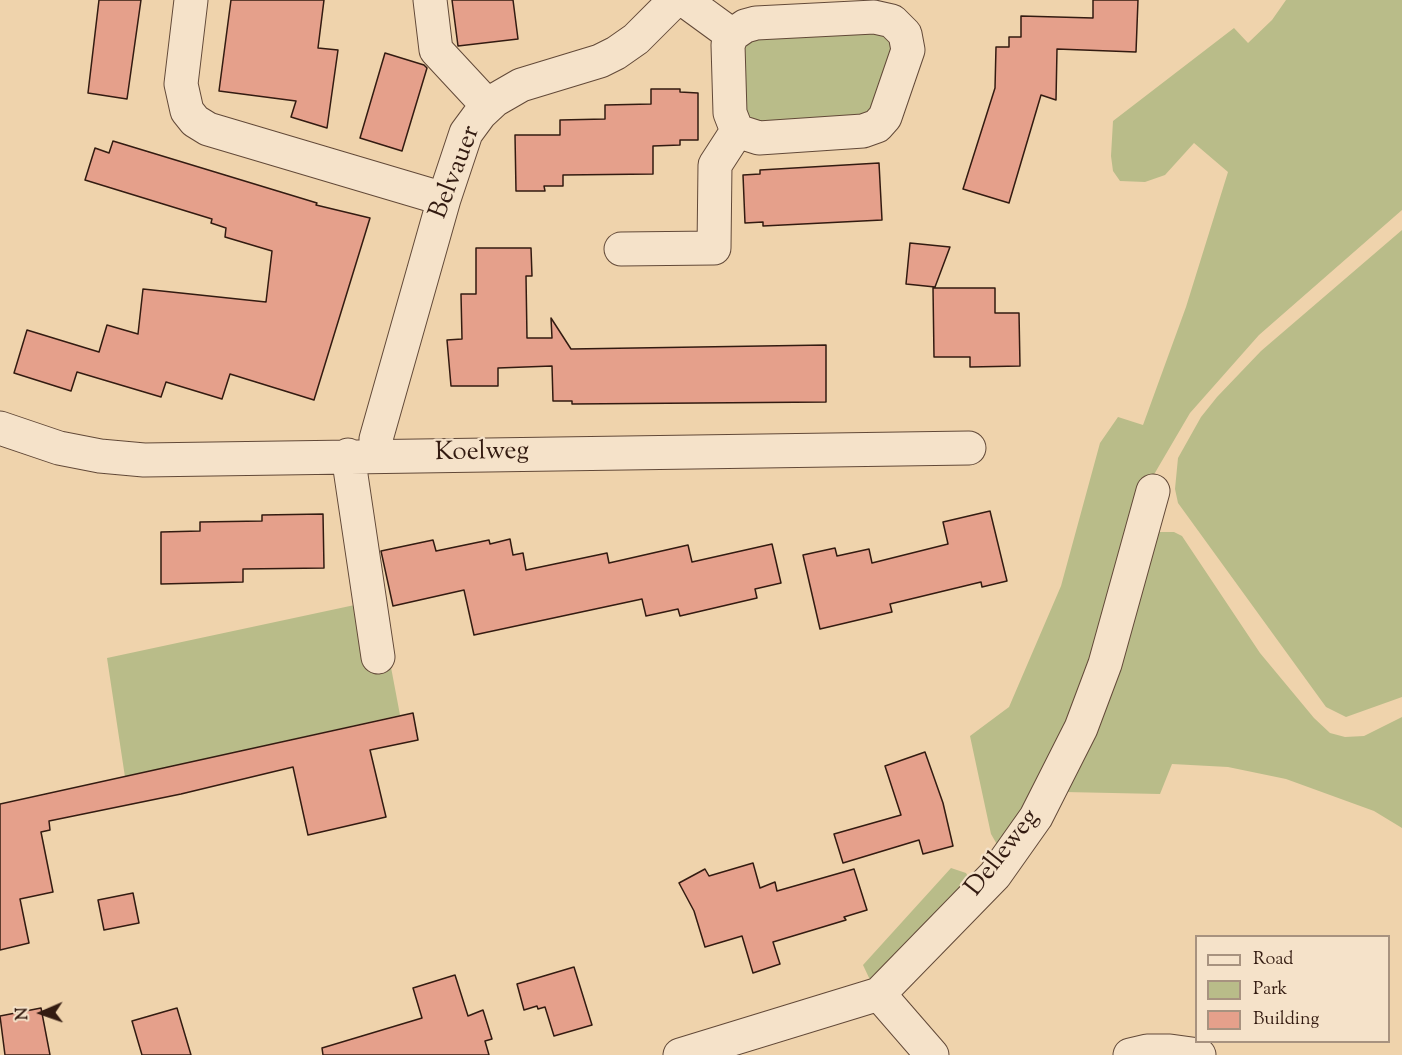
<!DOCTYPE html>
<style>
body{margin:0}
#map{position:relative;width:1402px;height:1055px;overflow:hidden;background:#efd3ac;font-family:"Sorts Mill Goudy",serif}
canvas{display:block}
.legend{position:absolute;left:1195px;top:935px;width:195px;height:108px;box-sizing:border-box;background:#f5e2c9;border:2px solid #a7927f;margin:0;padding:8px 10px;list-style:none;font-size:18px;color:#331b11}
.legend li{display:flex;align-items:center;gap:12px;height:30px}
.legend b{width:30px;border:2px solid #a7927f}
.north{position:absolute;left:12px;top:983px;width:60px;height:60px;-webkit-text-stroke:4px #f5e2c9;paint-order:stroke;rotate:268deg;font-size:16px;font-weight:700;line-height:24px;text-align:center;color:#331b11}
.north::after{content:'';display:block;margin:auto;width:21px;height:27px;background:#331b11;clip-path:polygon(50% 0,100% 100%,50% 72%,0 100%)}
</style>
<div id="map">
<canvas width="1402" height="1055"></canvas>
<ul class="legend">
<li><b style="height:8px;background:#f5e2c9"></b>Road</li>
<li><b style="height:16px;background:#b9bc89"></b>Park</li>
<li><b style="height:16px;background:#e5a08b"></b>Building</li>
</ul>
<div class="north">N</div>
</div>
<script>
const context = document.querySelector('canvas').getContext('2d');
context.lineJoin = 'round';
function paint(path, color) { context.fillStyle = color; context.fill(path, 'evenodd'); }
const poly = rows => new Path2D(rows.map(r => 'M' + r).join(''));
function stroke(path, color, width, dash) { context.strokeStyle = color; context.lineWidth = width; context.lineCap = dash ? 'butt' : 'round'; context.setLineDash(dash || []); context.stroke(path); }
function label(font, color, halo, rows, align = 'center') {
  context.font = font + ' "Sorts Mill Goudy",serif'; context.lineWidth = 4.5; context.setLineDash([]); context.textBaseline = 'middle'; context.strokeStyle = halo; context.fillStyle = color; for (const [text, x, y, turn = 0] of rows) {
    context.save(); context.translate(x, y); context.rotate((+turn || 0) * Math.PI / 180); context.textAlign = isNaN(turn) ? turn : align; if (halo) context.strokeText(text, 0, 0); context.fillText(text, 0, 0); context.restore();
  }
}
paint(poly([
 [1286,0,1402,0,1402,210,1259,335,1190,413,1149,483,1100,657,1002,853,991,834,970,736,1009,707,1061,586,1100,443,1118,417,1143,425,1186,307,1228,172,1194,143,1165,175,1145,182,1120,181,1113,171,1111,156,1113,121,1234,28,1248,43,1272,20],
 [877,26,895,36,877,115,746,123,743,40],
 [1402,230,1402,697,1346,717,1326,707,1178,503,1175,489,1178,458,1201,417,1217,397,1261,351],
 [1155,532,1174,532,1182,536,1260,653,1314,718,1330,733,1345,737,1364,736,1402,717,1402,828,1374,811,1286,779,1228,767,1172,764,1160,794,1065,792],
 [364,603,390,662,400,715,125,777,107,658],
 [951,868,966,873,972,884,871,982,863,965]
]), '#b9bc89');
const building = poly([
 [99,0,141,0,127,99,88,93,99,0],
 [231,0,324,0,318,48,338,50,327,128,291,117,296,101,219,91,231,0],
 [452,0,513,0,518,39,458,46,452,0],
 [1093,0,1138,0,1136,52,1057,49,1056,100,1041,95,1009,203,963,189,995,88,996,47,1009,47,1009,37,1021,37,1021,16,1093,18,1093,0],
 [385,53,424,65,427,68,402,151,360,138,385,53],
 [651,89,680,89,680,92,698,93,698,140,680,140,680,145,653,146,653,174,563,175,563,186,544,186,545,191,516,191,515,135,560,135,560,120,605,119,605,105,651,104,651,89],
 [113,141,317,203,316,205,370,218,314,400,230,374,222,399,166,382,161,397,77,372,71,391,14,373,27,330,99,352,107,325,138,334,143,289,266,302,272,251,225,237,226,228,211,223,212,219,85,180,95,148,109,153,113,141],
 [879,163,882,220,763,226,763,222,745,223,743,175,760,174,760,170,879,163],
 [910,243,950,247,935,287,906,284,910,243],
 [476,248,531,248,532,276,526,276,527,338,552,338,551,318,571,349,826,345,826,402,572,404,572,401,553,401,552,366,498,368,498,386,451,386,447,340,462,339,461,294,476,294,476,248],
 [933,288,995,288,995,313,1019,313,1020,366,970,367,970,357,934,357,933,288],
 [990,511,1007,581,982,587,981,582,890,604,892,612,820,629,803,555,835,548,837,556,869,549,872,563,948,544,943,522,990,511],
 [323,514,324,568,243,569,243,582,161,584,161,532,200,531,200,522,262,521,262,515,323,514],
 [510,539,513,555,523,553,526,570,607,553,609,563,688,545,692,562,772,544,781,583,755,589,757,598,680,616,678,609,646,616,642,599,474,635,464,590,393,606,381,551,433,540,436,551,489,540,490,544,510,539],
 [413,713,418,740,370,750,386,817,308,835,293,767,181,794,49,821,50,830,41,832,53,892,20,899,29,943,0,950,0,804,413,713],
 [925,752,943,803,953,846,923,854,919,840,843,863,834,834,901,815,885,766,925,752],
 [753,863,760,888,775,882,777,891,854,869,867,910,844,917,846,920,773,942,780,964,753,973,742,936,705,947,694,911,679,883,705,869,709,876,753,863],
 [133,893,139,923,104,930,98,900,133,893],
 [574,967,592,1025,554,1036,545,1007,538,1009,537,1006,524,1010,517,984,574,967],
 [455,975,468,1016,483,1010,492,1039,485,1041,489,1055,323,1055,322,1048,422,1018,413,988,455,975],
 [41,1008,50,1055,5,1055,0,1016,41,1008],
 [177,1008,191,1055,142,1055,132,1021,177,1008]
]);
paint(building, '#e5a08b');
stroke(building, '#331b11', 1.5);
const minor = poly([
 [191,0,181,84,187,111,195,121,208,129,444,199],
 [430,0,436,50,488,106],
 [684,0,732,35],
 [874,17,892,21,905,34,908,50,885,117,877,126,863,131,759,138,737,131,730,113,728,45,732,35,745,26,756,23,874,17],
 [621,249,714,248,715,165,737,131],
 [0,428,59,448,100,456,144,460,969,448],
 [348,455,378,657],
 [378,455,376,439,444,199,466,133,480,114,495,100,521,85,600,61,616,53,636,39,675,0],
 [879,994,932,1055],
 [680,1055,879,994,995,875,1036,817,1081,728,1105,664,1153,491],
 [1130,1055,1147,1051,1170,1051,1199,1055]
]);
stroke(minor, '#624938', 35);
stroke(minor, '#f5e2c9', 33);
label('26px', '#331b11', '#f5e2c9', [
 ["Belvauer",457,173,-69],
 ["Koelweg",482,454,-1],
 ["Delleweg",1004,854,-52]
]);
</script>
